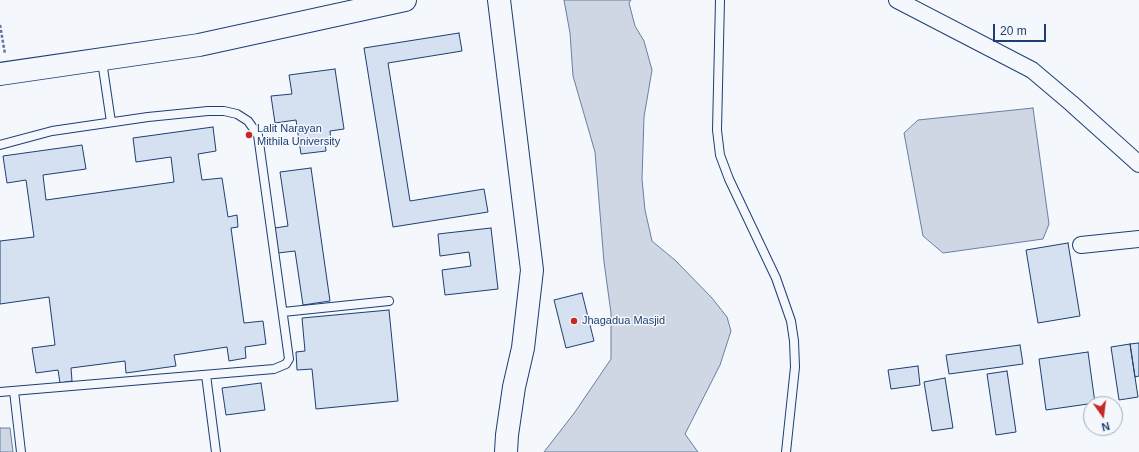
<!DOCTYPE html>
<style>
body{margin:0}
#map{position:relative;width:1139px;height:452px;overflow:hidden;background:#f4f7fb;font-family:Helvetica,sans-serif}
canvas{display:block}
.north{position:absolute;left:1083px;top:396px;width:40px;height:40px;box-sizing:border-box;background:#f4f7fb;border:1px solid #9eadc5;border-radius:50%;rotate:166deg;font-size:11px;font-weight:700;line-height:16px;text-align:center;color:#1d3f73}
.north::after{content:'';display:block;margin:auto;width:14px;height:18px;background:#c62828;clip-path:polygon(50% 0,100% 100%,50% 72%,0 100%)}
.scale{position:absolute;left:993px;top:24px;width:53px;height:18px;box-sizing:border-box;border:2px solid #1d3f73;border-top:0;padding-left:5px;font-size:12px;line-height:14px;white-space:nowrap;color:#1d3f73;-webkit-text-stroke:3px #f4f7fb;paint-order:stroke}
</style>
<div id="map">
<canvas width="1139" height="452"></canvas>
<div class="north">N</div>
<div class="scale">20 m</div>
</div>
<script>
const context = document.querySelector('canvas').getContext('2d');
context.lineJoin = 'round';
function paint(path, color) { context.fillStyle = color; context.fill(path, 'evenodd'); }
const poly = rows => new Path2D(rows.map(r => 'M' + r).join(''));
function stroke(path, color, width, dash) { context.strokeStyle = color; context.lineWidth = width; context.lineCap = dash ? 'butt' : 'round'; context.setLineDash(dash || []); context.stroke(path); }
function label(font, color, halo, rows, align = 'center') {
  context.font = font + ' Helvetica,sans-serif'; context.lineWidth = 3; context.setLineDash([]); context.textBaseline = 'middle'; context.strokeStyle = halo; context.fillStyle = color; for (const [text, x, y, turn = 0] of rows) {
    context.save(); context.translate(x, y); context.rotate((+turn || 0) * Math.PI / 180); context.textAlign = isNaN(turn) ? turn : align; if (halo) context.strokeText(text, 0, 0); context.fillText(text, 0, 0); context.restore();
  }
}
const water = poly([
 [564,0,631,0,629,3,635,26,644,41,652,70,644,117,642,179,645,210,652,241,676,261,712,298,727,317,731,331,720,365,685,434,698,452,544,452,575,412,611,359,611,313,604,262,595,152,573,76,570,33,564,0],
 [1033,108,1049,224,1043,239,943,253,923,236,904,133,918,120,1033,108],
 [0,428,10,428,13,452,0,452,0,428]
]);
paint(water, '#cfd7e4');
stroke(water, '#687fa3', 1);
const building = poly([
 [459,33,462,51,388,63,410,201,484,189,488,212,393,227,364,48,459,33],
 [335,69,344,129,330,131,331,141,325,142,326,151,301,154,296,120,275,123,271,96,292,94,289,75,335,69],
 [213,127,216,151,198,154,202,180,222,178,228,217,237,215,238,227,231,228,244,323,263,321,266,344,245,347,246,358,229,361,227,347,174,355,176,366,126,373,125,361,71,368,72,381,60,383,58,370,36,373,32,348,55,345,49,297,0,304,0,241,34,237,26,180,7,183,3,156,82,145,86,169,43,175,46,200,174,182,171,157,136,162,133,138,213,127],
 [311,168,330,301,303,305,295,251,278,253,275,228,288,226,280,172,311,168],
 [491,228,498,289,445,295,442,270,471,266,469,252,440,256,438,234,491,228],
 [1068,243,1080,316,1038,323,1026,250,1068,243],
 [582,293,594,341,566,348,554,300,582,293],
 [389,310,398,401,316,409,312,369,297,370,296,352,305,351,302,318,389,310],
 [1139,343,1139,376,1135,377,1130,344,1139,343],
 [1130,344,1138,397,1119,400,1111,347,1130,344],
 [1020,345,1023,364,949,374,946,355,1020,345],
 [1088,352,1095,403,1046,410,1039,359,1088,352],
 [918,366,920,385,891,389,888,370,918,366],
 [1007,371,1016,432,996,435,987,374,1007,371],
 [945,378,953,428,932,431,924,382,945,378],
 [261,383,265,410,226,415,222,388,261,383]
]);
paint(building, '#d5e0f0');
stroke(building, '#1d3f73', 1);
const lane = poly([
 [720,0,717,130,720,155,729,179,776,278,791,321,794,341,795,367,786,452],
 [102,61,111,122],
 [0,145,52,131,148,117,208,111,224,111,237,114,248,121,258,135,289,359,286,364,274,369,0,392],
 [283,312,389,301],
 [206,375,216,452],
 [14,391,21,452]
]);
const street = poly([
 [897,0,1032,70,1071,103,1139,164],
 [1081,245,1139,239]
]);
const secondary = poly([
 [499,0,532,270,523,348,514,387,507,435,506,452],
 [0,74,199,45,405,0]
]);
stroke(lane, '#1d3f73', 10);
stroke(street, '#1d3f73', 18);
stroke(secondary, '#1d3f73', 24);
stroke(poly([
 [0,25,5,54]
]), '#5e769c', 2.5, [3, 2]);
stroke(lane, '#f4f7fb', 8);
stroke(street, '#f4f7fb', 16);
stroke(secondary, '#f4f7fb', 22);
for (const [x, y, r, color] of [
 [249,135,4,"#c62828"],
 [574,321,4,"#c62828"]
]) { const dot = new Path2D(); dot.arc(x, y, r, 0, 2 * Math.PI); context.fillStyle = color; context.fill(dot); stroke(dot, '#f4f7fb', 1.5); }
label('11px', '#1d3f73', '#f4f7fb', [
 ["Lalit Narayan",257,129],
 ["Mithila University",257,142],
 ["Jhagadua Masjid",582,321]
], 'left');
</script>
